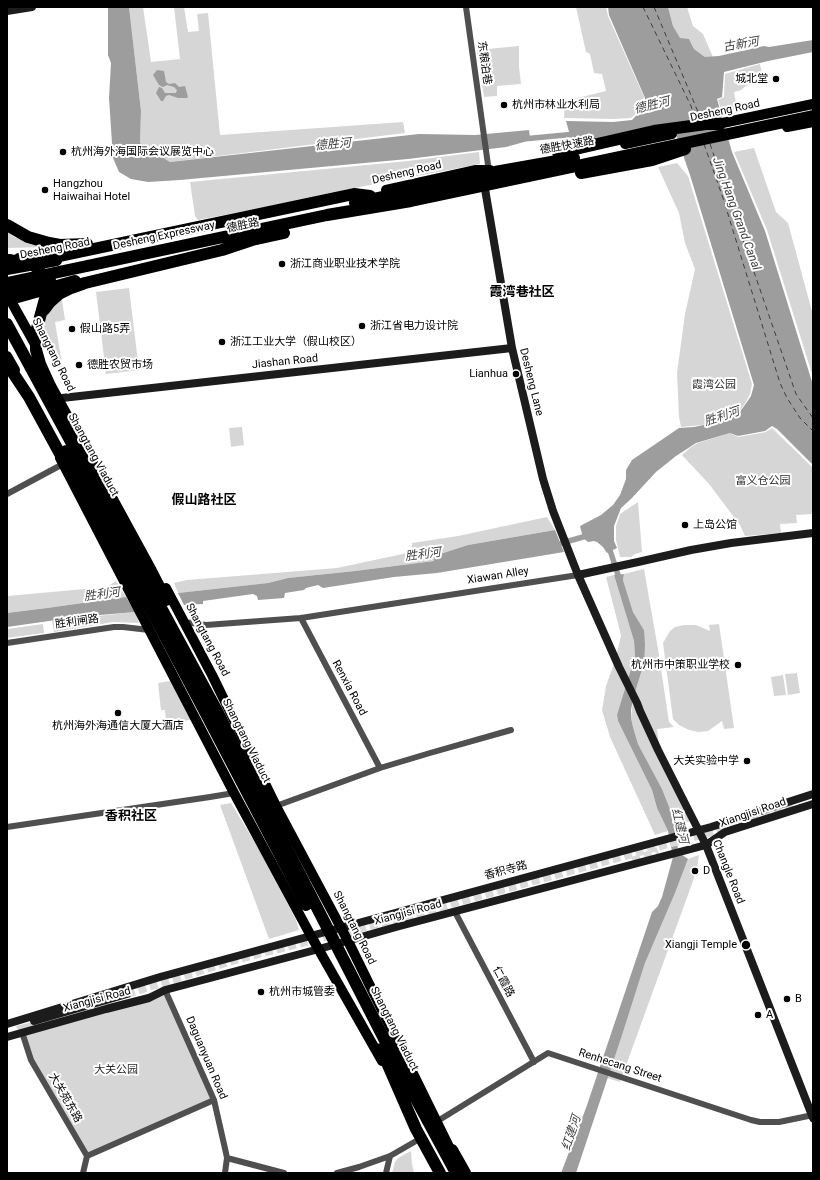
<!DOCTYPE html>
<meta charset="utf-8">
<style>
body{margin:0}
#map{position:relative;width:820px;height:1180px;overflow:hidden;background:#fff;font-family:Roboto,sans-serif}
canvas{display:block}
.frame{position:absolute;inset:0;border:8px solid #000;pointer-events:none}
</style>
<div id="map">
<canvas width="820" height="1180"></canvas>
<div class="frame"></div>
</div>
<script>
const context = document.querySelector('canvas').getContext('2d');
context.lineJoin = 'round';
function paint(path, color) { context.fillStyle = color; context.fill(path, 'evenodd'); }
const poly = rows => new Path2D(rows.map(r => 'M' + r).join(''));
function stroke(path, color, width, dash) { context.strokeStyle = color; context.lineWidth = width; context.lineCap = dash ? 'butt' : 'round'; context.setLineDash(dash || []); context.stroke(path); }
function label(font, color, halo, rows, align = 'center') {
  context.font = font + ' Roboto,"Noto Sans SC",sans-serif'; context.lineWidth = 4; context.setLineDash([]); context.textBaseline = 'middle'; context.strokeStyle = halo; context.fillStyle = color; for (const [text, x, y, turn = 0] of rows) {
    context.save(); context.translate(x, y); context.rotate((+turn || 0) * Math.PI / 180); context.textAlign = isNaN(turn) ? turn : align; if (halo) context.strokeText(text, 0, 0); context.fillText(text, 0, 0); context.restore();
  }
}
paint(poly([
 [129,7,143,7,151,62,180,59,174,7,184,7,188,32,199,31,197,14,208,13,220,135,403,122,405,133,170,162,140,143,141,111],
 [576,7,606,7,608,16,644,97,643,107,631,118,614,119,564,118,565,101,606,91,602,74,594,73,590,54,586,52],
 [668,7,687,7,693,26,703,34,713,57,705,57,694,49,689,39,680,39,673,26],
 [519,46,519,67,521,84,497,86,497,96,484,97,477,50],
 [760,64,763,79,751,82,741,90,734,92,737,108,738,109,728,111,727,115,723,115,718,100,724,97,725,74],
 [754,148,776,212,788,223,813,315,813,377,767,230,734,152],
 [479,152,480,164,365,186,287,203,198,220,195,216,190,182,408,161],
 [677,163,688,176,752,384,750,394,746,402,739,412,729,419,702,425,681,427,679,417,677,373,685,314,695,269,685,243,679,213,658,167],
 [7,232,14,237,47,247,7,248],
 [129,288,139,370,106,374,96,292],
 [62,300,65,320,55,322,65,381,43,335,44,321,50,309,55,302],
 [242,427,244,445,231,447,229,428],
 [772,428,813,468,813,514,796,515,797,523,780,524,781,533,745,536,740,525,709,484,682,455,691,447,698,443,730,433,738,437,766,432],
 [638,502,642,552,635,554,631,557,620,557,616,540,616,526,620,514],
 [547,517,555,530,468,545,434,556,434,561,355,571,288,578,268,583,178,593,174,583,187,580,337,568,412,552,412,543,458,536],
 [644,569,658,649,669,722,674,727,657,729,660,752,695,819,676,827,672,814,662,789,638,744,633,727,631,718,633,699,644,663,644,630,633,612,623,580,624,574],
 [614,575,634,641,635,656,617,716,618,721,652,790,657,808,668,831,655,835,610,737,602,710,606,686,616,658,621,635,606,577],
 [116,581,126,597,47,608,7,613,7,596,107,587],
 [135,612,139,623,113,622,54,632,52,621],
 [43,624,44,633,7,638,7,629],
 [719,624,734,728,724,729,722,721,708,731,698,732,689,730,679,725,673,719,663,643,670,631,675,627,684,625,696,625,710,631,709,625],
 [797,673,800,693,788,695,785,674],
 [783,675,786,695,774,696,771,677],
 [170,681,174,685,192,718,190,720,166,723,165,710,161,710,158,683],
 [231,803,260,851,296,920,299,930,269,939,220,805],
 [699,855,697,869,689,892,620,1082,607,1078,645,963,675,893,688,859],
 [165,990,214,1100,87,1156,31,1060,16,1026],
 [411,1151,412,1164,414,1173,392,1173,395,1162,398,1158]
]), '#d6d6d6');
paint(poly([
 [108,7,129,7,141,111,140,143,170,162,419,134,475,135,529,130,530,138,524,142,506,147,408,159,180,180,148,182,131,179,119,172,113,158,109,98,111,63,108,55],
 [608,7,668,7,673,26,680,38,689,39,694,49,705,57,719,56,764,46,769,47,813,40,813,52,768,61,724,72,722,97,717,99,732,152,765,231,813,385,813,465,777,429,772,426,765,431,738,436,730,433,696,443,676,456,656,472,631,499,621,508,614,526,614,541,617,548,607,553,603,547,597,542,594,541,588,542,583,538,580,526,601,515,613,505,620,495,626,479,626,470,632,460,679,428,694,427,728,420,739,413,747,402,751,396,754,385,690,175,672,123,573,146,566,121,613,122,632,120,644,107,645,98,609,15],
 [157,70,164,71,166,82,169,84,175,83,179,87,185,86,188,97,187,98,178,98,169,95,166,96,163,101,161,101,156,93,159,87,162,88,165,93,176,93,177,90,174,87,167,85,163,87,159,85,153,75],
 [555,530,564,552,437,573,394,577,323,588,318,585,306,588,304,590,285,593,284,598,258,600,257,596,253,594,203,601,203,604,184,605,178,593,268,583,288,578,355,571,434,561,434,556,468,545],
 [624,574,623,580,633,612,644,630,645,645,644,663,633,699,631,710,631,718,633,727,638,744,662,789,672,814,676,827,678,852,688,859,675,893,645,963,621,1038,576,1173,561,1173,586,1108,652,912,658,906,662,897,673,857,668,831,657,808,652,790,618,721,617,715,635,656,634,641,614,575],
 [126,597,135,612,77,617,7,627,7,613,47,608]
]), '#9d9d9d');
stroke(poly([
 [523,139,576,134],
 [562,543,590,535],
 [608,544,620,581]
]), '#9d9d9d', 5.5);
stroke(poly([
 [643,7,691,106,696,121],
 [654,7,701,119],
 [704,144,723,198,780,383,787,398,800,418,813,431],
 [710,144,796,394,813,418]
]), '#3e3e3e', 1, [5, 4]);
stroke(poly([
 [633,861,658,851],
 [127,994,235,960,389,921,719,830,793,804]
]), '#d9d9d9', 8, [8, 4]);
stroke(poly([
 [466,7,489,172],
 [7,494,63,464],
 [301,618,380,768],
 [184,622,206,625,301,618,578,575],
 [7,643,114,627,123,627,149,630],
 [276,806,380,768,430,753,511,730],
 [7,827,210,797,234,793],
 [455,912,534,1062],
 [165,990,214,1100,226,1153,227,1158,225,1173],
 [22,1032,31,1060,87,1156,83,1173],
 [436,1122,548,1053,751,1120,760,1122,779,1122,813,1115],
 [87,1156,214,1100],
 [227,1158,284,1173],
 [337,1173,359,1167,390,1156,423,1137],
 [386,1173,390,1156]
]), '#4f4f4f', 6);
stroke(poly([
 [7,11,32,7],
 [485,189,512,348,543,479,553,511,578,575,619,667,637,703,640,711,658,750,706,845,813,1118],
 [62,398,512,348],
 [578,575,638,562,691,550,731,543,813,533],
 [34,1021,127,994],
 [7,1024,160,977,711,827,813,794],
 [7,1037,106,1009,149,998,165,990,319,949,396,927,706,845,725,832,813,804]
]), '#1c1c1c', 8);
stroke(poly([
 [713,125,813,104],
 [787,127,813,122],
 [625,144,672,134],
 [386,190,476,170,490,170],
 [7,270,57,261],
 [7,290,51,280],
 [7,294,36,346],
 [7,356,15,370],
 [60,458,234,793,311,936,382,1061],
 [166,588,212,675,276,806,348,941,454,1157]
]), '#000', 10);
stroke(poly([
 [558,153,654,131,706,124,720,124],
 [581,173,652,160,685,149],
 [355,203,495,172,574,158],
 [7,225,28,237,49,243,60,245,87,244],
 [19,259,60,256,354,194,370,196],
 [9,260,29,264,35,266,39,270,44,278,47,290,46,295,36,332,36,350,40,364,50,386,151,571,166,600],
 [7,283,327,215,411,201,813,116],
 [7,300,75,281],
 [44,310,50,302,59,294,71,288,85,283,222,250,252,240,284,233],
 [7,324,216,709,288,851,396,1062,456,1173],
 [7,365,13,373,29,397,65,463],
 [66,451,203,708,306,905],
 [381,1049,416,1129,440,1173],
 [452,1150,465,1173]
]), '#000', 12);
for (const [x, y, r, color] of [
 [776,79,4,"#000"],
 [504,105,4,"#000"],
 [63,152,4,"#000"],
 [45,190,4,"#000"],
 [282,264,4,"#000"],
 [362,326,4,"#000"],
 [72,329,4,"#000"],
 [222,342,4,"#000"],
 [79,365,4,"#000"],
 [516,374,4,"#000"],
 [685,525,4,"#000"],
 [738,665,4,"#000"],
 [118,713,4,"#000"],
 [747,761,4,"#000"],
 [695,871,4,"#000"],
 [746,945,5,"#000"],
 [261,992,4,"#000"],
 [787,999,4,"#000"],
 [758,1015,4,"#000"]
]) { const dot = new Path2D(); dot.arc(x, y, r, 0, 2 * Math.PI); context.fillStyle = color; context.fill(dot); stroke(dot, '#fff', 1.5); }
label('11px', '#000', '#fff', [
 ["东粮泊巷",484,63,82],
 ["Desheng Road",725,111,-12],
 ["德胜快速路",567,146,-10],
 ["Desheng Road",407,173,-13],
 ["德胜路",243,226,-12],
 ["Desheng Expressway",164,236,-12],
 ["Desheng Road",55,249,-11],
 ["Shangtang Road",53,355,63],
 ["Jiashan Road",285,362,-6],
 ["Desheng Lane",531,382,76],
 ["Shangtang Viaduct",93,455,61],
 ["Xiawan Alley",498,576,-9],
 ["胜利闸路",77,622,-8],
 ["Shangtang Road",207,640,62],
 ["Renxia Road",349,688,62],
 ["Shangtang Viaduct",246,741,63],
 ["Xiangjisi Road",753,813,-19],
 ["香积寺路",506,871,-15],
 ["Changle Road",728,872,68],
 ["Xiangjisi Road",408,913,-15],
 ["Shangtang Road",354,928,63],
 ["仁霞路",503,982,62],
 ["Xiangjisi Road",97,1000,-15],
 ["Shangtang Viaduct",394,1029,63],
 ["Daguanyuan Road",206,1058,67],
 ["Renhecang Street",620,1066,18],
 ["大关苑东路",65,1098,60]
]);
label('11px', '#000', '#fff', [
 ["城北堂",768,79,"right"],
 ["杭州市林业水利局",512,105],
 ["杭州海外海国际会议展览中心",71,152],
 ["Hangzhou",53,184],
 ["Haiwaihai Hotel",53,197],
 ["浙江商业职业技术学院",290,264],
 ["浙江省电力设计院",370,326],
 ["假山路5弄",80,329],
 ["浙江工业大学（假山校区）",230,342],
 ["德胜农贸市场",87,365],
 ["Lianhua",508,374,"right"],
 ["上岛公馆",693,525],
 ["杭州市中策职业学校",730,665,"right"],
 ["杭州海外海通信大厦大酒店",118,726,"center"],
 ["大关实验中学",739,761,"right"],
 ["D",703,871],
 ["Xiangji Temple",737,945,"right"],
 ["杭州市城管委",269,992],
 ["B",795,999],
 ["A",766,1015]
], 'left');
label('11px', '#2d2d2d', '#fff', [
 ["霞湾公园",714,385],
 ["富义仓公园",763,481],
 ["大关公园",116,1070]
]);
label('italic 12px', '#3e3e3e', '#fff', [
 ["古新河",741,45,-10],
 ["德胜河",652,106,-14],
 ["德胜河",333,145,-5],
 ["Jing Hang Grand Canal",736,214,70],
 ["胜利河",722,417,-18],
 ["胜利河",423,555,-7],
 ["胜利河",102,595,-7],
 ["红建河",679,826,76],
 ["红建河",572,1133,-72]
]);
label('bold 13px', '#000', '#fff', [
 ["霞湾巷社区",522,293],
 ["假山路社区",204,501],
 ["香积社区",131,817]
]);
</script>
